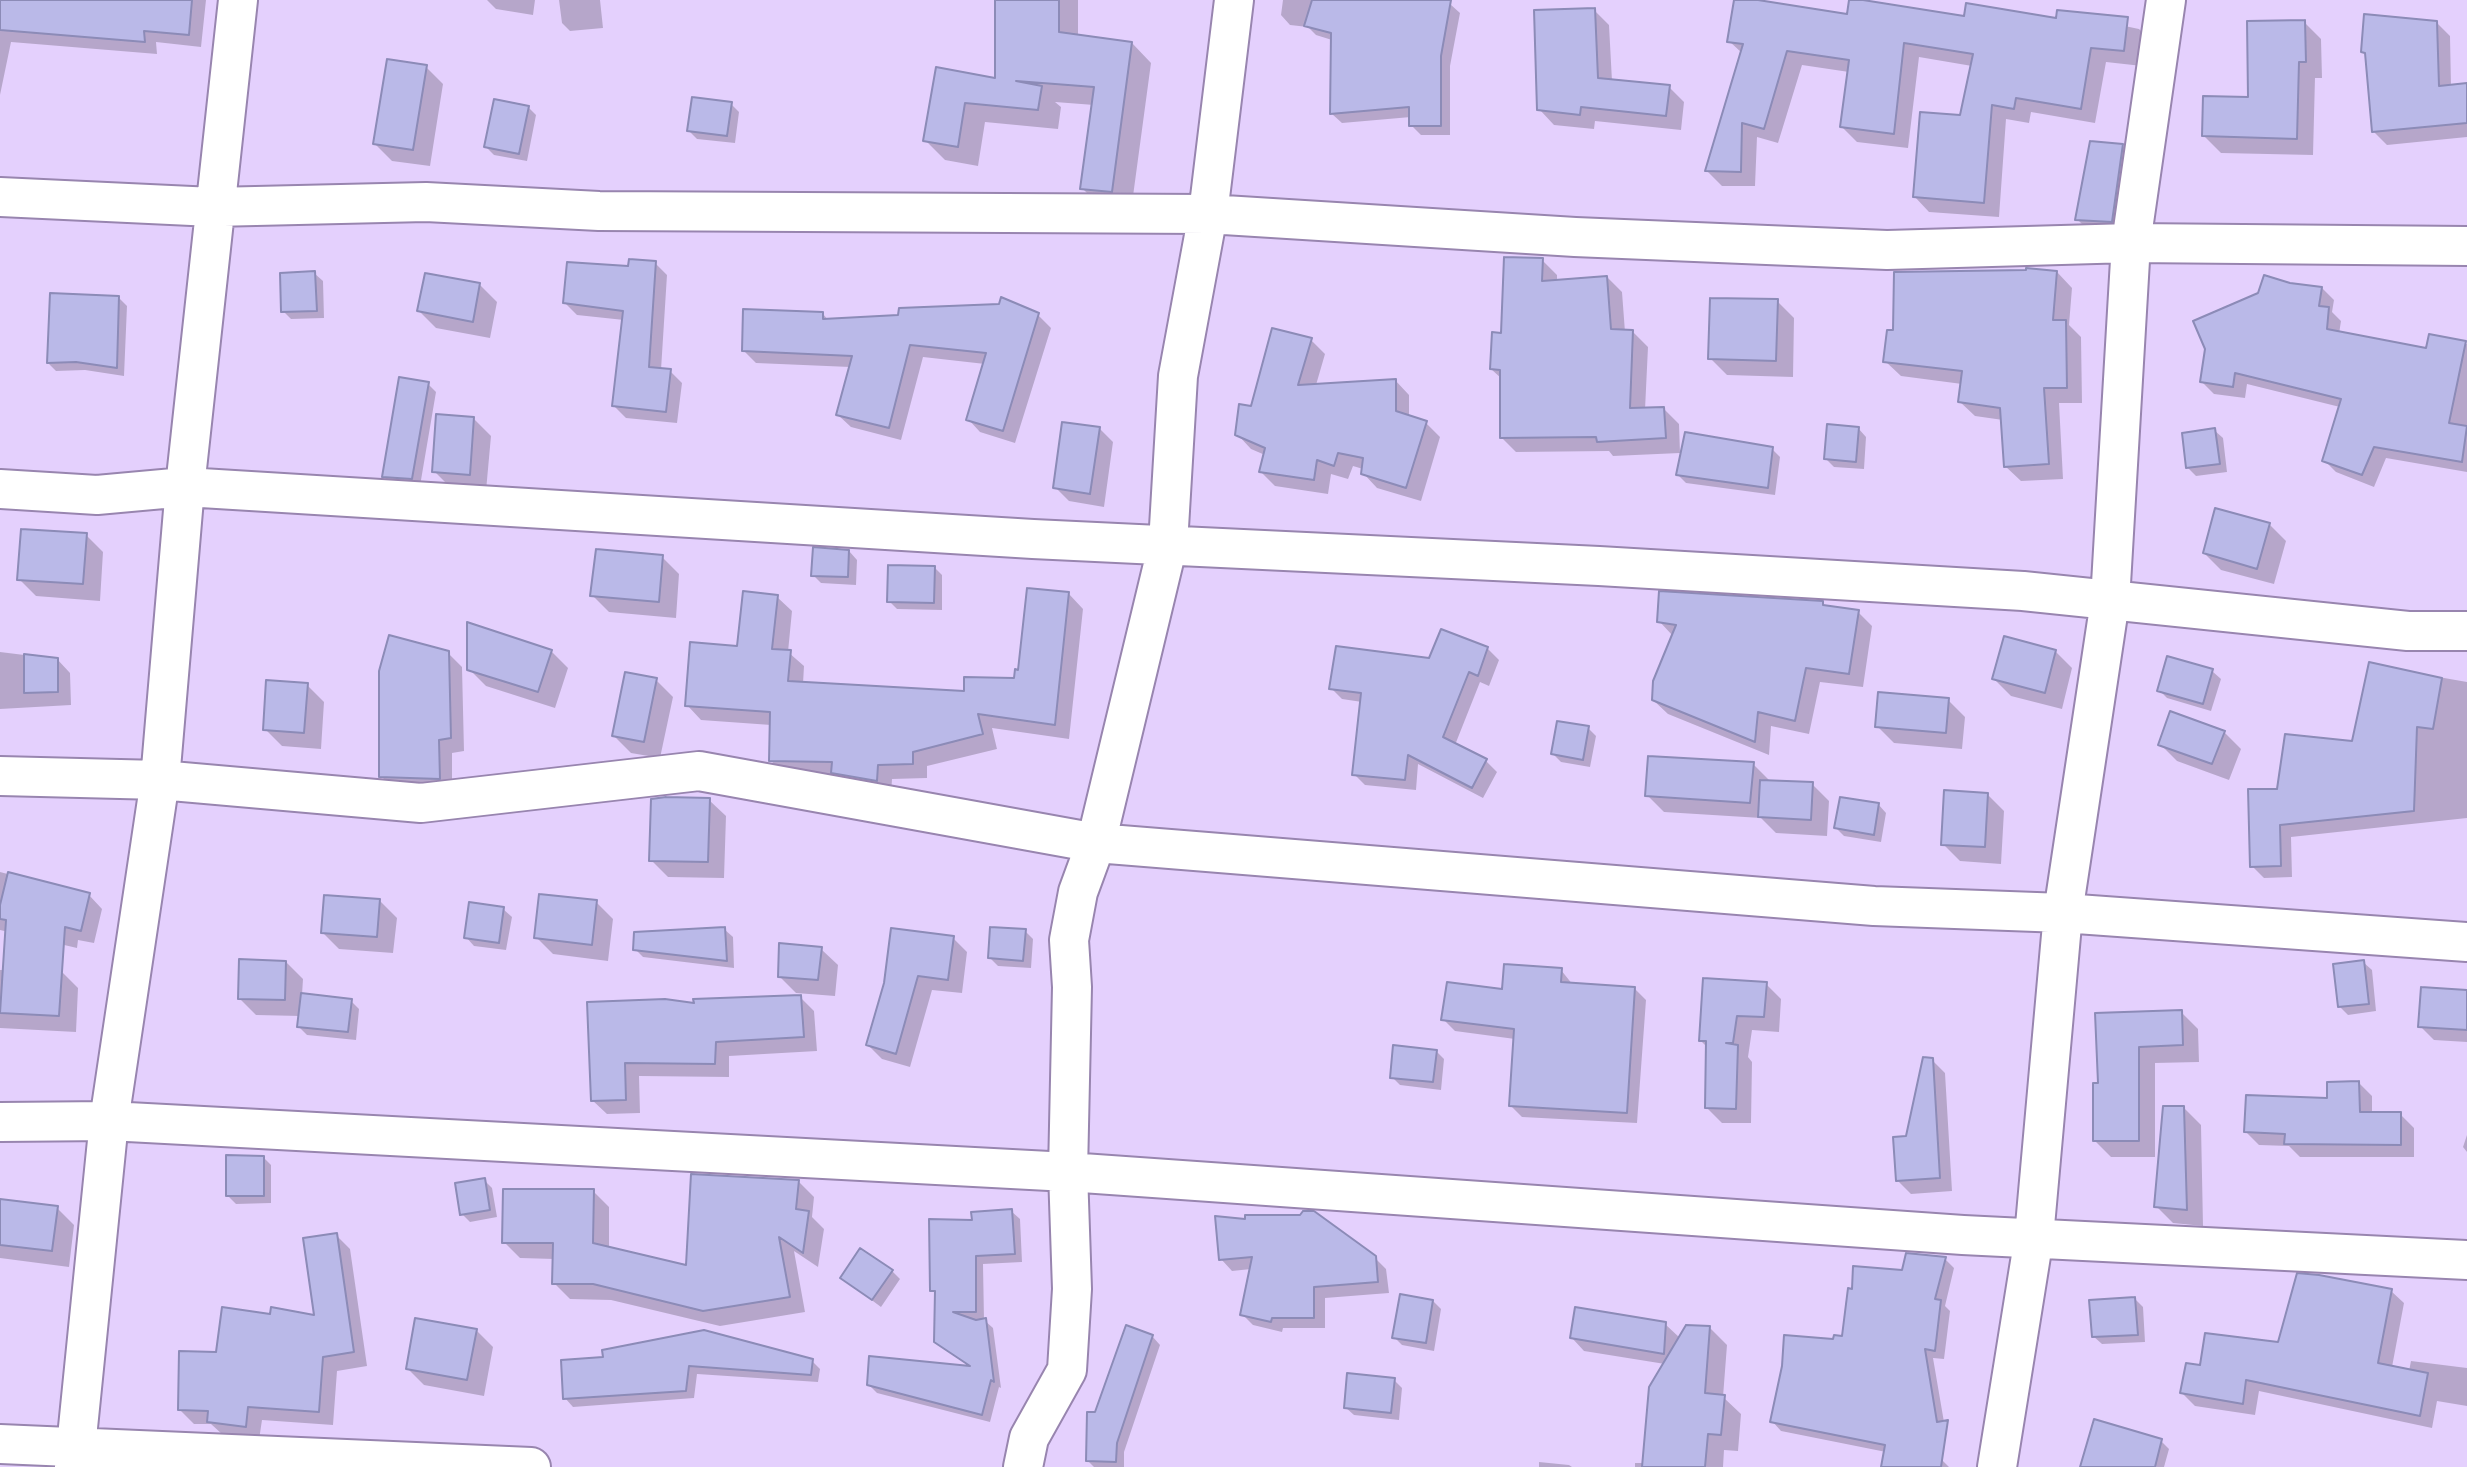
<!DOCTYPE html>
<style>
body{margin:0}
canvas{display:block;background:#e4d0fd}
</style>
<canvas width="2467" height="1467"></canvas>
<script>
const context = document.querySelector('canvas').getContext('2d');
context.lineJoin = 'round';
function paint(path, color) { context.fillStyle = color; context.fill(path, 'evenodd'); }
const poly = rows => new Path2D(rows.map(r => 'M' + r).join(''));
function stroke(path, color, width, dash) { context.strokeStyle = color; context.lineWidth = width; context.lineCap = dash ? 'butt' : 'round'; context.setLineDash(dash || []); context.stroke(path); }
paint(poly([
 [0,0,206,0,201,47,156,42,157,54,11,42,0,95],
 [487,0,535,0,533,15,496,9],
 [559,0,600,0,603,28,570,31,562,23],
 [997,0,1078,0,1078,36,1132,43,1151,63,1131,211,1102,208,1082,188,1094,105,1055,102,1061,107,1058,129,985,122,978,166,945,160,925,140,937,69,996,80],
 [1283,0,1435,0,1450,4,1460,13,1450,66,1450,135,1421,135,1411,125,1411,117,1342,123,1332,114,1332,40,1316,35,1308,27,1290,25,1281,15],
 [1736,0,1849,16,1851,0,1966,18,2058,20,2058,12,2139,29,2154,44,2151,67,2106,62,2095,123,2031,112,2029,123,2006,119,1999,217,1929,212,1914,196,1962,117,1972,66,1919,57,1908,148,1857,142,1842,127,1849,72,1802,65,1778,143,1757,137,1755,186,1722,186,1707,171,1742,53,1729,41],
 [1594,10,1609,25,1612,81,1669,87,1684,102,1681,130,1595,121,1594,129,1554,125,1539,109],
 [2304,22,2321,39,2322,78,2315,78,2313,155,2221,153,2204,136,2250,99],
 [2436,22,2450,36,2451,87,2467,85,2467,137,2387,145,2373,131,2367,56,2362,52],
 [426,67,443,84,430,166,392,161,375,144],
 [731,104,739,112,735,143,697,139,689,131],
 [528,107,536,115,527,161,494,155,486,147],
 [2122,145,2137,160,2126,235,2091,233,2077,219],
 [1542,260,1557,275,1557,281,1607,277,1622,292,1625,332,1633,332,1648,347,1645,410,1664,409,1679,424,1680,453,1613,456,1609,451,1516,452,1501,437,1502,379,1491,369,1502,335],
 [655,263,667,275,661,370,670,371,682,383,677,423,626,418,614,406,624,320,577,315,565,303,630,268],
 [2027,272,2057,272,2072,288,2069,325,2081,337,2082,403,2059,403,2063,479,2021,481,2005,466,2003,420,1975,416,1959,401,1962,384,1901,376,1885,361,1895,332],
 [314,273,323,281,324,318,291,319,283,311],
 [480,285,497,302,490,338,436,328,419,311],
 [2289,285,2322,288,2334,300,2332,312,2341,321,2339,334,2428,350,2467,344,2467,472,2386,458,2374,487,2336,472,2324,460,2340,407,2247,384,2245,398,2214,394,2202,382],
 [119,298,127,306,124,376,85,370,56,371,48,363],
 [1003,299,1038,315,1051,328,1015,443,980,432,968,419,985,364,923,357,901,440,851,427,838,415,850,367,756,363,743,350,823,314,829,321,900,317,1001,306],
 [1777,301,1794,318,1793,377,1727,375,1710,358],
 [1311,340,1325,354,1316,385,1395,380,1409,395,1409,417,1426,423,1440,437,1421,501,1377,488,1363,473,1363,469,1353,466,1348,479,1331,474,1328,494,1275,486,1261,472,1265,455,1251,449,1237,434,1252,408],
 [428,384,436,392,420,486,392,485,384,477],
 [474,419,491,436,486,491,451,488,434,471],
 [1099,428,1113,442,1104,507,1069,501,1055,487],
 [1858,428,1866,437,1864,469,1834,467,1826,459],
 [2214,430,2223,438,2227,472,2196,476,2188,468],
 [1772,449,1780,457,1775,495,1686,483,1678,475],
 [2269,524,2286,541,2274,584,2221,570,2204,553],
 [86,535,103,552,100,601,36,596,19,579],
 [849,551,857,560,856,585,821,583,813,575],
 [662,557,679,574,676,618,609,612,592,595],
 [934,567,942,575,942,610,897,609,889,601],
 [1069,594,1083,609,1069,739,992,728,997,749,927,766,927,778,892,779,891,795,847,787,836,776,786,775,771,761,771,725,701,720,687,705,739,648,777,597,792,611,788,652,804,666,803,684,965,692,1016,680],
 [1823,603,1828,608,1858,612,1872,626,1863,687,1820,682,1809,734,1771,726,1769,755,1668,714,1653,700,1673,636,1659,621],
 [1442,631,1488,649,1499,660,1489,686,1480,682,1455,745,1486,761,1497,772,1483,798,1418,764,1416,790,1365,785,1354,774,1362,702,1342,699,1331,688,1430,660],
 [551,651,568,668,555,708,486,686,469,669],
 [2055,651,2072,668,2062,709,2011,696,1994,679],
 [0,652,57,659,70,673,71,705,0,709],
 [448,653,462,667,464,751,452,753,452,792,395,790,381,776],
 [2370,665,2467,682,2467,818,2291,837,2292,877,2264,878,2252,866,2279,790,2353,743],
 [2212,671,2221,679,2211,711,2167,698,2159,690],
 [656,680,673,697,660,758,631,753,614,736],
 [307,685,324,702,321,749,282,746,265,729],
 [1948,700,1965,717,1962,749,1894,743,1877,726],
 [1588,728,1596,736,1590,767,1561,762,1553,754],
 [2224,732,2241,749,2229,780,2177,761,2160,744],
 [1753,764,1771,782,1812,784,1829,801,1827,836,1776,833,1761,818,1664,812,1647,795],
 [1987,794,2004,811,2001,864,1960,861,1943,844],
 [709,800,726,816,724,878,668,877,651,860],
 [1878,804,1886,813,1881,842,1844,836,1836,828],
 [0,872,89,895,102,909,94,943,78,940,77,948,0,930],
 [380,901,397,918,393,953,339,949,322,932],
 [596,902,613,919,608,961,553,954,536,937],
 [503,909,512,917,506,950,474,946,466,937],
 [724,929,733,937,734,968,643,957,635,949],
 [1025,931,1033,939,1031,968,998,966,990,958],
 [953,938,967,952,962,993,932,990,910,1067,882,1059,868,1045,886,983],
 [821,949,838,965,835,996,796,993,779,976],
 [286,962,303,979,302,995,351,1001,359,1009,356,1040,307,1035,299,1027,300,1016,256,1015,239,998],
 [2363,962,2372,970,2376,1011,2348,1015,2340,1007],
 [0,970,61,971,78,988,76,1032,0,1028],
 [1561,970,1573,985,1635,989,1646,1000,1637,1123,1522,1117,1511,1106,1515,1039,1455,1031,1443,1019],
 [1766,984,1781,999,1779,1032,1752,1030,1748,1057,1752,1062,1751,1123,1722,1123,1707,1108,1707,1047,1700,1040],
 [2467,992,2467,1042,2434,1040,2420,1026],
 [800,997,814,1011,817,1051,729,1056,729,1077,639,1076,640,1113,607,1114,592,1100,589,1003,695,1005],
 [2181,1012,2198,1029,2199,1062,2155,1063,2155,1157,2111,1157,2094,1140,2100,1085,2097,1015],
 [1436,1051,1444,1059,1441,1090,1400,1085,1392,1077],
 [1932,1060,1945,1073,1952,1191,1911,1194,1897,1180],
 [2359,1083,2372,1096,2372,1114,2400,1114,2414,1128,2414,1157,2300,1157,2289,1146,2259,1145,2246,1132,2329,1100],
 [2184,1108,2201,1125,2203,1226,2173,1223,2156,1206],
 [2467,1135,2467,1152,2463,1147],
 [263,1157,271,1165,271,1203,236,1204,228,1196],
 [484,1180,492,1188,497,1217,470,1222,462,1214],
 [798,1181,814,1197,812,1217,824,1229,818,1267,794,1251,805,1312,720,1326,611,1300,570,1299,554,1283,554,1259,520,1258,504,1242,593,1191,609,1207,609,1248,688,1268],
 [0,1201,57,1208,74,1225,69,1267,0,1258],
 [1011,1211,1020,1219,1022,1262,983,1264,984,1320,993,1328,1001,1388,999,1387,990,1422,877,1393,869,1385,971,1368,936,1341,937,1295,932,1290,974,1222],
 [1217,1218,1374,1257,1386,1269,1389,1293,1325,1298,1325,1328,1283,1328,1282,1332,1253,1325,1242,1314,1251,1269,1232,1271,1221,1259],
 [336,1235,350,1249,367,1366,337,1371,333,1425,262,1420,259,1440,223,1435,211,1424,194,1424,179,1409,218,1354,271,1316,316,1317],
 [1945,1259,1954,1268,1945,1306,1950,1311,1944,1359,1933,1358,1945,1428,1942,1460,1949,1467,1883,1467,1886,1452,1781,1431,1772,1421,1835,1341,1844,1338,1903,1271],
 [892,1271,900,1279,881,1307,842,1278],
 [2391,1291,2404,1303,2392,1367,2409,1371,2411,1361,2467,1368,2467,1406,2437,1401,2432,1428,2259,1391,2255,1415,2195,1406,2182,1393,2202,1367,2279,1344],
 [2135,1299,2143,1307,2145,1342,2102,1344,2093,1336],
 [1433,1301,1441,1309,1434,1351,1402,1345,1394,1337],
 [1665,1324,1680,1338,1710,1328,1727,1345,1723,1397,1741,1414,1738,1451,1724,1450,1723,1467,1635,1467,1635,1463,1644,1463,1665,1364,1584,1351,1572,1338],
 [476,1330,493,1347,484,1396,424,1385,407,1368],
 [1152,1336,1160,1345,1124,1452,1124,1467,1094,1467,1088,1461,1096,1414],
 [563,1361,812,1361,820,1369,818,1382,697,1374,694,1398,573,1407,565,1398],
 [1394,1380,1402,1388,1399,1420,1354,1415,1345,1407],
 [2161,1441,2169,1449,2164,1467,2109,1467],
 [1539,1462,1569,1465,1572,1467,1539,1467]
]), '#0003');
const building = poly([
 [0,0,192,0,189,35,144,31,145,42,0,30,0,0],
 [995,0,1059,0,1059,32,1132,42,1112,192,1080,189,1094,87,1016,81,1042,86,1038,110,965,103,958,147,923,141,936,67,995,78,995,0],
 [1312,0,1451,0,1441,56,1441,126,1409,126,1409,107,1330,114,1331,33,1304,26,1312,0],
 [1734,0,1758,0,1847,14,1849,0,1863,0,1964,16,1966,3,2056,18,2057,10,2128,17,2124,51,2091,48,2081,109,2016,98,2014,109,1992,105,1984,203,1913,197,1920,112,1960,115,1973,54,1904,43,1894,134,1840,127,1849,60,1787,51,1764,129,1742,123,1741,172,1705,171,1743,44,1727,42,1734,0],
 [1595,8,1598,78,1670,85,1666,116,1581,107,1580,115,1537,110,1534,10,1595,8],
 [2364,14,2437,21,2439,86,2467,83,2467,123,2372,132,2365,53,2361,52,2364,14],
 [2305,20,2306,62,2299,62,2297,139,2202,136,2203,96,2248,97,2247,21,2305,20],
 [387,59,427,65,413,150,373,144,387,59],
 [692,97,732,102,727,136,687,131,692,97],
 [494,99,529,106,519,154,484,147,494,99],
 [2090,141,2123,144,2112,222,2075,220,2090,141],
 [1504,257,1543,258,1542,281,1607,276,1611,329,1633,330,1630,408,1664,407,1666,438,1597,442,1596,437,1500,438,1500,370,1490,369,1492,332,1501,333,1504,257],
 [629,259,656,261,649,367,671,369,666,412,612,406,623,311,563,303,567,262,628,266,629,259],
 [2026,268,2057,271,2053,320,2066,320,2067,388,2044,388,2049,464,2004,467,2000,408,1958,402,1962,371,1883,362,1887,330,1893,330,1894,272,2026,270,2026,268],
 [315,271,317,311,281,312,280,273,315,271],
 [425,273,480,283,473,322,417,311,425,273],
 [2264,275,2290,283,2322,287,2319,306,2329,307,2327,329,2426,348,2429,334,2466,341,2449,423,2467,426,2462,462,2374,447,2362,475,2322,461,2341,399,2235,373,2233,387,2200,382,2205,349,2193,321,2258,293,2264,275],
 [50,293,119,296,117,368,76,362,47,363,50,293],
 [1001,297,1039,313,1003,431,966,420,986,353,910,345,889,428,836,415,852,356,742,351,743,309,823,312,823,319,898,315,899,308,999,304,1001,297],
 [1710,298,1778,299,1776,361,1708,359,1710,298],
 [1272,328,1312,338,1298,385,1396,379,1396,411,1427,421,1406,488,1361,474,1363,458,1338,453,1334,466,1317,460,1314,480,1259,472,1265,448,1235,435,1239,404,1251,406,1272,328],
 [399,377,429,382,412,479,382,477,399,377],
 [436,414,474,417,470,475,432,472,436,414],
 [1062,422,1100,427,1090,494,1053,488,1062,422],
 [1827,424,1859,427,1856,462,1824,459,1827,424],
 [2215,428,2220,464,2186,468,2182,433,2215,428],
 [1685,432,1773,447,1768,488,1676,475,1685,432],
 [2215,508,2270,523,2257,569,2203,553,2215,508],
 [21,529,87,533,83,584,17,580,21,529],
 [813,547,849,550,848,577,811,576,813,547],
 [596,549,663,555,659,602,590,596,596,549],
 [888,565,935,566,934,603,887,602,888,565],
 [1027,588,1069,592,1055,725,978,714,983,734,913,752,913,764,878,765,877,781,831,773,832,762,769,761,770,712,685,706,690,642,737,646,743,591,778,595,772,649,791,650,788,681,964,691,964,677,1014,678,1015,669,1018,670,1027,588],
 [1659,591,1823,601,1823,605,1859,610,1849,674,1806,668,1795,721,1758,712,1755,742,1652,700,1653,681,1676,625,1657,622,1659,591],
 [467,622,552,650,538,692,467,670,467,622],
 [1441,629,1488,647,1478,676,1469,672,1443,737,1487,759,1472,788,1408,755,1405,780,1352,775,1361,693,1329,689,1336,646,1429,658,1441,629],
 [389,635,449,651,451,738,439,740,440,779,379,777,379,671,389,635],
 [2004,636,2056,650,2045,693,1992,679,2004,636],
 [24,654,58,658,58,692,24,693,24,654],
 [2167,656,2213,669,2203,704,2157,691,2167,656],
 [2369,662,2442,678,2433,729,2417,727,2414,811,2280,825,2281,866,2250,867,2248,789,2277,789,2285,734,2352,741,2369,662],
 [625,672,657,678,644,742,612,736,625,672],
 [266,680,308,683,304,733,263,730,266,680],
 [1878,692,1949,698,1946,733,1875,727,1878,692],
 [2170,711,2225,731,2212,764,2158,745,2170,711],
 [1557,721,1589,726,1583,760,1551,754,1557,721],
 [1648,756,1754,762,1750,803,1645,796,1648,756],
 [1760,780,1813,782,1811,820,1758,817,1760,780],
 [1944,790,1988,793,1985,847,1941,845,1944,790],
 [666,797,710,798,708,862,649,861,651,799,666,797],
 [1840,797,1879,803,1874,835,1834,828,1840,797],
 [8,872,90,893,81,931,65,927,59,1016,0,1013,6,920,0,919,0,905,8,872],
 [539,894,597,900,592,945,534,938,539,894],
 [324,895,380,899,377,937,321,933,324,895],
 [469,902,504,907,499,943,464,938,469,902],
 [725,927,727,961,633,950,634,932,725,927],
 [990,927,1026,929,1023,961,988,958,990,927],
 [891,928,954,936,948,980,918,976,896,1054,866,1045,884,983,891,928],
 [779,943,822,947,818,980,778,977,779,943],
 [239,959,286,961,285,1000,238,999,239,959],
 [2364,960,2369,1004,2338,1007,2333,964,2364,960],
 [1504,964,1562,968,1561,982,1635,987,1627,1113,1509,1106,1514,1029,1441,1020,1447,982,1502,989,1504,964],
 [1703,978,1767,982,1764,1017,1737,1016,1733,1043,1726,1043,1738,1045,1736,1109,1705,1108,1706,1041,1699,1041,1703,978],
 [2421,987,2467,990,2467,1030,2418,1027,2421,987],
 [301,993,352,999,348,1032,297,1027,301,993],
 [801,995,804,1037,716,1042,715,1064,625,1063,626,1100,591,1101,587,1002,665,999,694,1003,693,999,801,995],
 [2182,1010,2183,1045,2139,1047,2139,1141,2093,1141,2093,1083,2098,1083,2095,1013,2182,1010],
 [1393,1045,1437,1050,1433,1082,1390,1078,1393,1045],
 [1923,1057,1933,1058,1940,1178,1896,1181,1893,1137,1906,1136,1923,1057],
 [2359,1081,2360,1112,2401,1112,2401,1145,2284,1144,2285,1134,2244,1132,2246,1095,2327,1098,2327,1082,2359,1081],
 [2163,1106,2184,1106,2187,1210,2154,1207,2163,1106],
 [226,1155,264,1156,264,1196,226,1196,226,1155],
 [691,1174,799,1180,796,1209,809,1211,803,1253,779,1237,790,1297,703,1311,593,1284,552,1284,553,1243,502,1243,503,1189,594,1189,593,1243,686,1265,691,1174],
 [485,1178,490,1210,460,1215,455,1183,485,1178],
 [0,1199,58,1206,52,1251,0,1245,0,1199],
 [1012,1209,1015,1254,976,1256,976,1312,953,1312,976,1320,986,1318,994,1382,991,1380,982,1415,867,1385,869,1356,970,1366,934,1342,935,1291,930,1291,929,1219,972,1220,971,1212,1012,1209],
 [1303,1211,1314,1211,1376,1256,1378,1282,1314,1287,1314,1318,1272,1318,1271,1322,1240,1315,1252,1257,1219,1260,1215,1216,1245,1219,1245,1215,1300,1215,1303,1211],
 [337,1233,354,1352,323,1357,319,1412,248,1407,246,1427,207,1422,208,1411,178,1410,179,1351,216,1352,222,1307,270,1314,271,1307,314,1315,303,1238,337,1233],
 [860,1248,893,1270,872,1300,840,1278,860,1248],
 [1906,1253,1946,1257,1935,1299,1941,1300,1935,1351,1925,1349,1937,1422,1948,1420,1941,1467,1881,1467,1885,1445,1770,1422,1782,1366,1784,1335,1833,1339,1834,1335,1842,1336,1848,1288,1852,1289,1853,1266,1902,1270,1906,1253],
 [2297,1273,2319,1275,2392,1289,2378,1363,2428,1373,2420,1416,2246,1380,2243,1404,2180,1393,2186,1363,2200,1365,2205,1333,2278,1342,2297,1273],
 [1400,1294,1433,1300,1426,1343,1392,1338,1400,1294],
 [2135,1297,2138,1335,2092,1337,2089,1300,2135,1297],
 [1575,1307,1666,1322,1664,1354,1570,1338,1575,1307],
 [415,1318,477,1329,467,1380,406,1369,415,1318],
 [1126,1325,1153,1335,1117,1443,1116,1462,1086,1461,1087,1412,1095,1412,1126,1325],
 [1686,1325,1710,1326,1705,1393,1725,1395,1721,1435,1708,1434,1705,1467,1642,1467,1649,1387,1686,1325],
 [704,1330,813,1359,811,1375,689,1366,686,1391,563,1399,561,1360,603,1357,602,1350,704,1330],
 [1347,1373,1395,1378,1391,1413,1344,1408,1347,1373],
 [2094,1419,2162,1439,2155,1467,2080,1467,2094,1419]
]);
paint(building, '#bab9e8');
stroke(building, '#8c8bb7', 2);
const street = poly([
 [0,197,213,207,426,202,599,211,1208,214,1575,237,1887,250,2131,243,2467,246],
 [0,489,97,495,185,487,1033,539,1599,566,2023,591,2408,631,2467,631],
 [0,776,160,780,421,803,699,771,1096,843,1874,906,2063,913,2467,942],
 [0,1122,109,1121,1068,1172,1963,1235,2467,1260],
 [0,1444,531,1467],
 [74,1467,109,1121,160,780,185,487,238,0],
 [1023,1467,1029,1438,1067,1370,1072,1289,1068,1172,1072,987,1069,940,1078,892,1096,843,1168,544,1178,376,1208,214,1234,0],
 [1997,1467,2034,1237,2063,913,2110,601,2131,243,2166,0]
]);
stroke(street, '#9885af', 42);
stroke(street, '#fff', 38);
</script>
